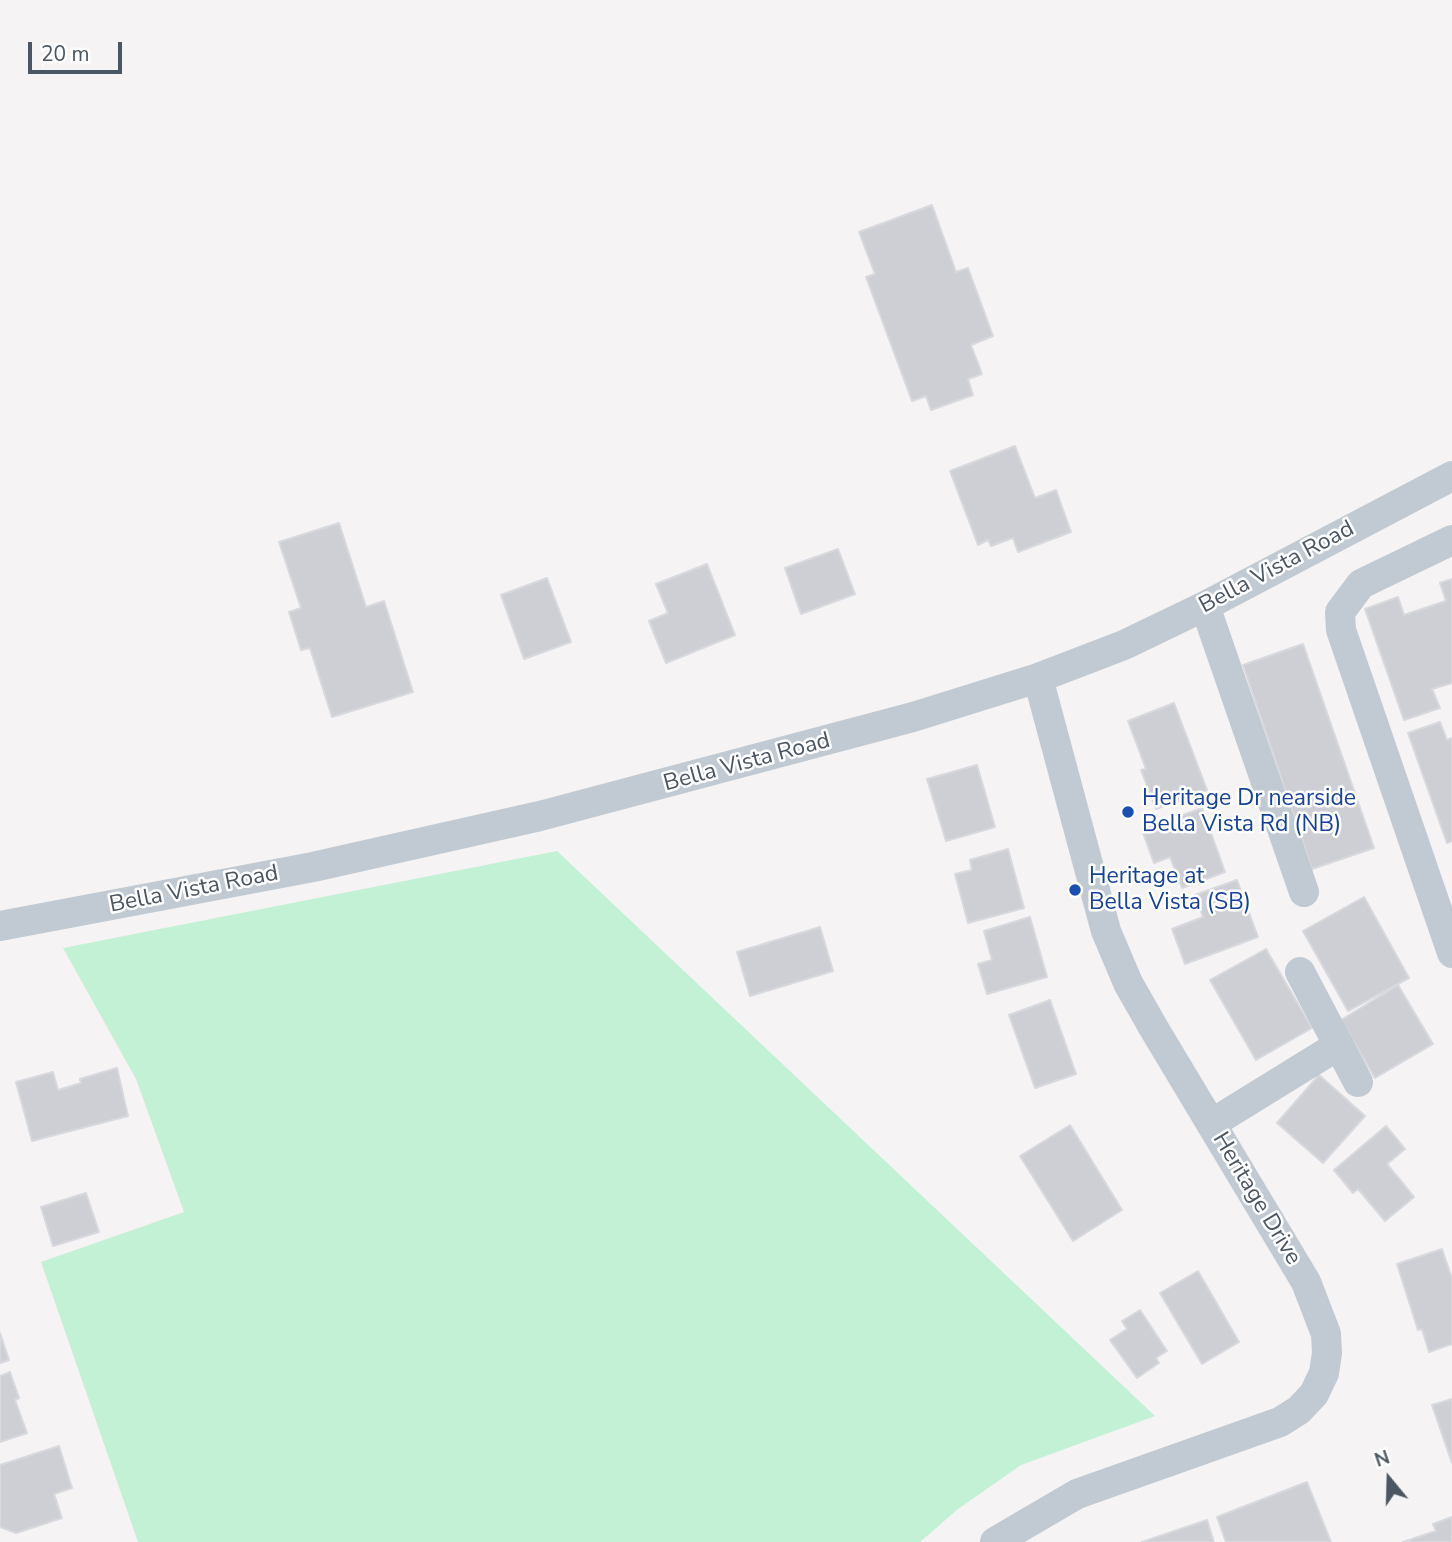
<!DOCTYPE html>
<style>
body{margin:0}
#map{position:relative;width:1452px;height:1542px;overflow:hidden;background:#f5f3f3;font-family:"Nunito Sans",sans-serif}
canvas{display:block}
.north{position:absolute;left:1354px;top:1444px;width:70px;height:70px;-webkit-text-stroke:5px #fff;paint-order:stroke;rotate:341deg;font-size:19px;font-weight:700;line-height:28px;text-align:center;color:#4a5661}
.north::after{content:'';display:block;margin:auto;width:24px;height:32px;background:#4a5661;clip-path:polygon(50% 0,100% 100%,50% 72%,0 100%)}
.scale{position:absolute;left:28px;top:42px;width:94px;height:32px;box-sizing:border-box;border:4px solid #4a5661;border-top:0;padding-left:9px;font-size:21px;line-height:24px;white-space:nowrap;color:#4a5661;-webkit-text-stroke:5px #fff;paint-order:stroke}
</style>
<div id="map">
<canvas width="1452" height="1542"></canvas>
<div class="north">N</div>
<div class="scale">20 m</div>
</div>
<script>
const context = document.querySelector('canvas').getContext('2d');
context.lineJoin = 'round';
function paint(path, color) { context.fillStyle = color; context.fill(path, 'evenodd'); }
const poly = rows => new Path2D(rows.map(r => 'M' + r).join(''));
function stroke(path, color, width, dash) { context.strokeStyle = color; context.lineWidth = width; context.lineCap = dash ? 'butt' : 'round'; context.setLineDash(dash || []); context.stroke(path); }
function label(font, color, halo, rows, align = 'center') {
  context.font = font + ' "Nunito Sans",sans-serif'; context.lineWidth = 5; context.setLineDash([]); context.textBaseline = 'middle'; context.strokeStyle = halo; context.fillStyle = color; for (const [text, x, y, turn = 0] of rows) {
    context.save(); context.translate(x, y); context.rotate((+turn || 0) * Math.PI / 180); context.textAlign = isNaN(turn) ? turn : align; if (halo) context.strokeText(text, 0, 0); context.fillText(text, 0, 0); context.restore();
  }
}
paint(poly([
 [557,851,1155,1416,1021,1465,958,1509,920,1542,138,1542,41,1262,184,1212,136,1079,63,948]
]), '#c3f1d5');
const building = poly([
 [932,205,956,272,968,268,993,336,971,345,982,374,968,379,973,395,931,410,926,396,912,401,866,277,875,274,859,232,932,205],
 [1015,446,1035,498,1056,490,1071,532,1018,552,1013,538,991,546,988,540,978,545,950,471,1015,446],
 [339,523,366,607,384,601,413,692,332,717,310,648,301,650,289,612,301,608,279,542,339,523],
 [838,549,855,594,801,614,785,568,838,549],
 [707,564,735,635,666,663,649,621,668,613,656,584,707,564],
 [547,578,571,642,524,659,501,595,547,578],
 [1452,579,1452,683,1432,689,1440,708,1404,720,1365,609,1398,597,1404,615,1446,601,1440,583,1452,579],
 [1303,644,1374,848,1312,869,1243,665,1303,644],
 [1174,703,1207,790,1156,809,1141,770,1146,769,1128,721,1174,703],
 [1440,722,1447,740,1452,738,1452,841,1447,843,1408,733,1440,722],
 [977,765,995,827,946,841,927,779,977,765],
 [1202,808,1225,872,1182,888,1170,857,1154,863,1142,830,1202,808],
 [1008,849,1024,908,968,923,955,874,972,870,970,860,1008,849],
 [1237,880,1258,937,1185,964,1172,929,1203,917,1195,895,1237,880],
 [1364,897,1409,978,1348,1011,1303,931,1364,897],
 [1030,917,1047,977,987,994,978,964,992,960,984,931,1030,917],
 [820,927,833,971,750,996,737,952,820,927],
 [1266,949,1312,1028,1256,1060,1210,980,1266,949],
 [1398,985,1433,1044,1375,1078,1341,1020,1398,985],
 [1050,1000,1076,1074,1035,1088,1009,1015,1050,1000],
 [117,1068,128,1116,32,1141,16,1082,53,1072,58,1090,81,1083,80,1079,117,1068],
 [1319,1075,1365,1116,1323,1163,1277,1123,1319,1075],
 [1070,1125,1122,1210,1073,1241,1020,1156,1070,1125],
 [1386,1126,1405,1149,1387,1164,1414,1197,1385,1221,1358,1189,1353,1193,1334,1170,1386,1126],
 [86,1193,99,1232,53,1246,41,1207,86,1193],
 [1442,1249,1452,1279,1452,1344,1429,1352,1422,1329,1418,1330,1397,1264,1442,1249],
 [1198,1271,1239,1342,1202,1364,1160,1293,1198,1271],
 [1140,1310,1167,1351,1156,1358,1159,1363,1137,1378,1110,1340,1127,1329,1122,1321,1140,1310],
 [0,1333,9,1360,0,1363,0,1333],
 [10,1372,19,1398,15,1400,27,1433,0,1442,0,1376,10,1372],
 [1452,1399,1452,1463,1432,1405,1452,1399],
 [59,1446,72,1488,54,1494,62,1518,16,1533,0,1527,0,1465,59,1446],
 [1307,1482,1331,1542,1226,1542,1217,1517,1307,1482],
 [1452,1517,1452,1542,1403,1542,1436,1531,1433,1524,1452,1517],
 [1207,1520,1214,1542,1142,1542,1207,1520]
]);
paint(building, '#cdcfd5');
stroke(building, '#d7d9de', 2);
stroke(poly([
 [1452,540,1361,584,1340,612,1341,630,1452,953],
 [1205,606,1304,892],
 [0,926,313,867,540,816,913,717,1038,678,1124,645,1205,606,1452,476],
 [1300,972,1358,1082],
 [1211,1124,1339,1045],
 [995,1542,1077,1494,1280,1422,1299,1410,1314,1394,1324,1373,1327,1353,1326,1334,1306,1282,1153,1027,1128,983,1106,931,1038,678]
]), '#c1cad2', 30);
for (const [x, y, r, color] of [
 [1128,812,7,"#1a4fb4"],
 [1075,890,7,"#1a4fb4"]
]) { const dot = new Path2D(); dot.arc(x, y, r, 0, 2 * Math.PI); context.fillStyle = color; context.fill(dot); stroke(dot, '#fff', 2.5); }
label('23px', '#4a5661', '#fff', [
 ["Bella Vista Road",1277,568,-28],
 ["Bella Vista Road",747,763,-15],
 ["Bella Vista Road",194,890,-11],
 ["Heritage Drive",1256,1199,59]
]);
label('23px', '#164399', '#fff', [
 ["Heritage Dr nearside",1142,799],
 ["Bella Vista Rd (NB)",1142,825],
 ["Heritage at",1089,877],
 ["Bella Vista (SB)",1089,903]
], 'left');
</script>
